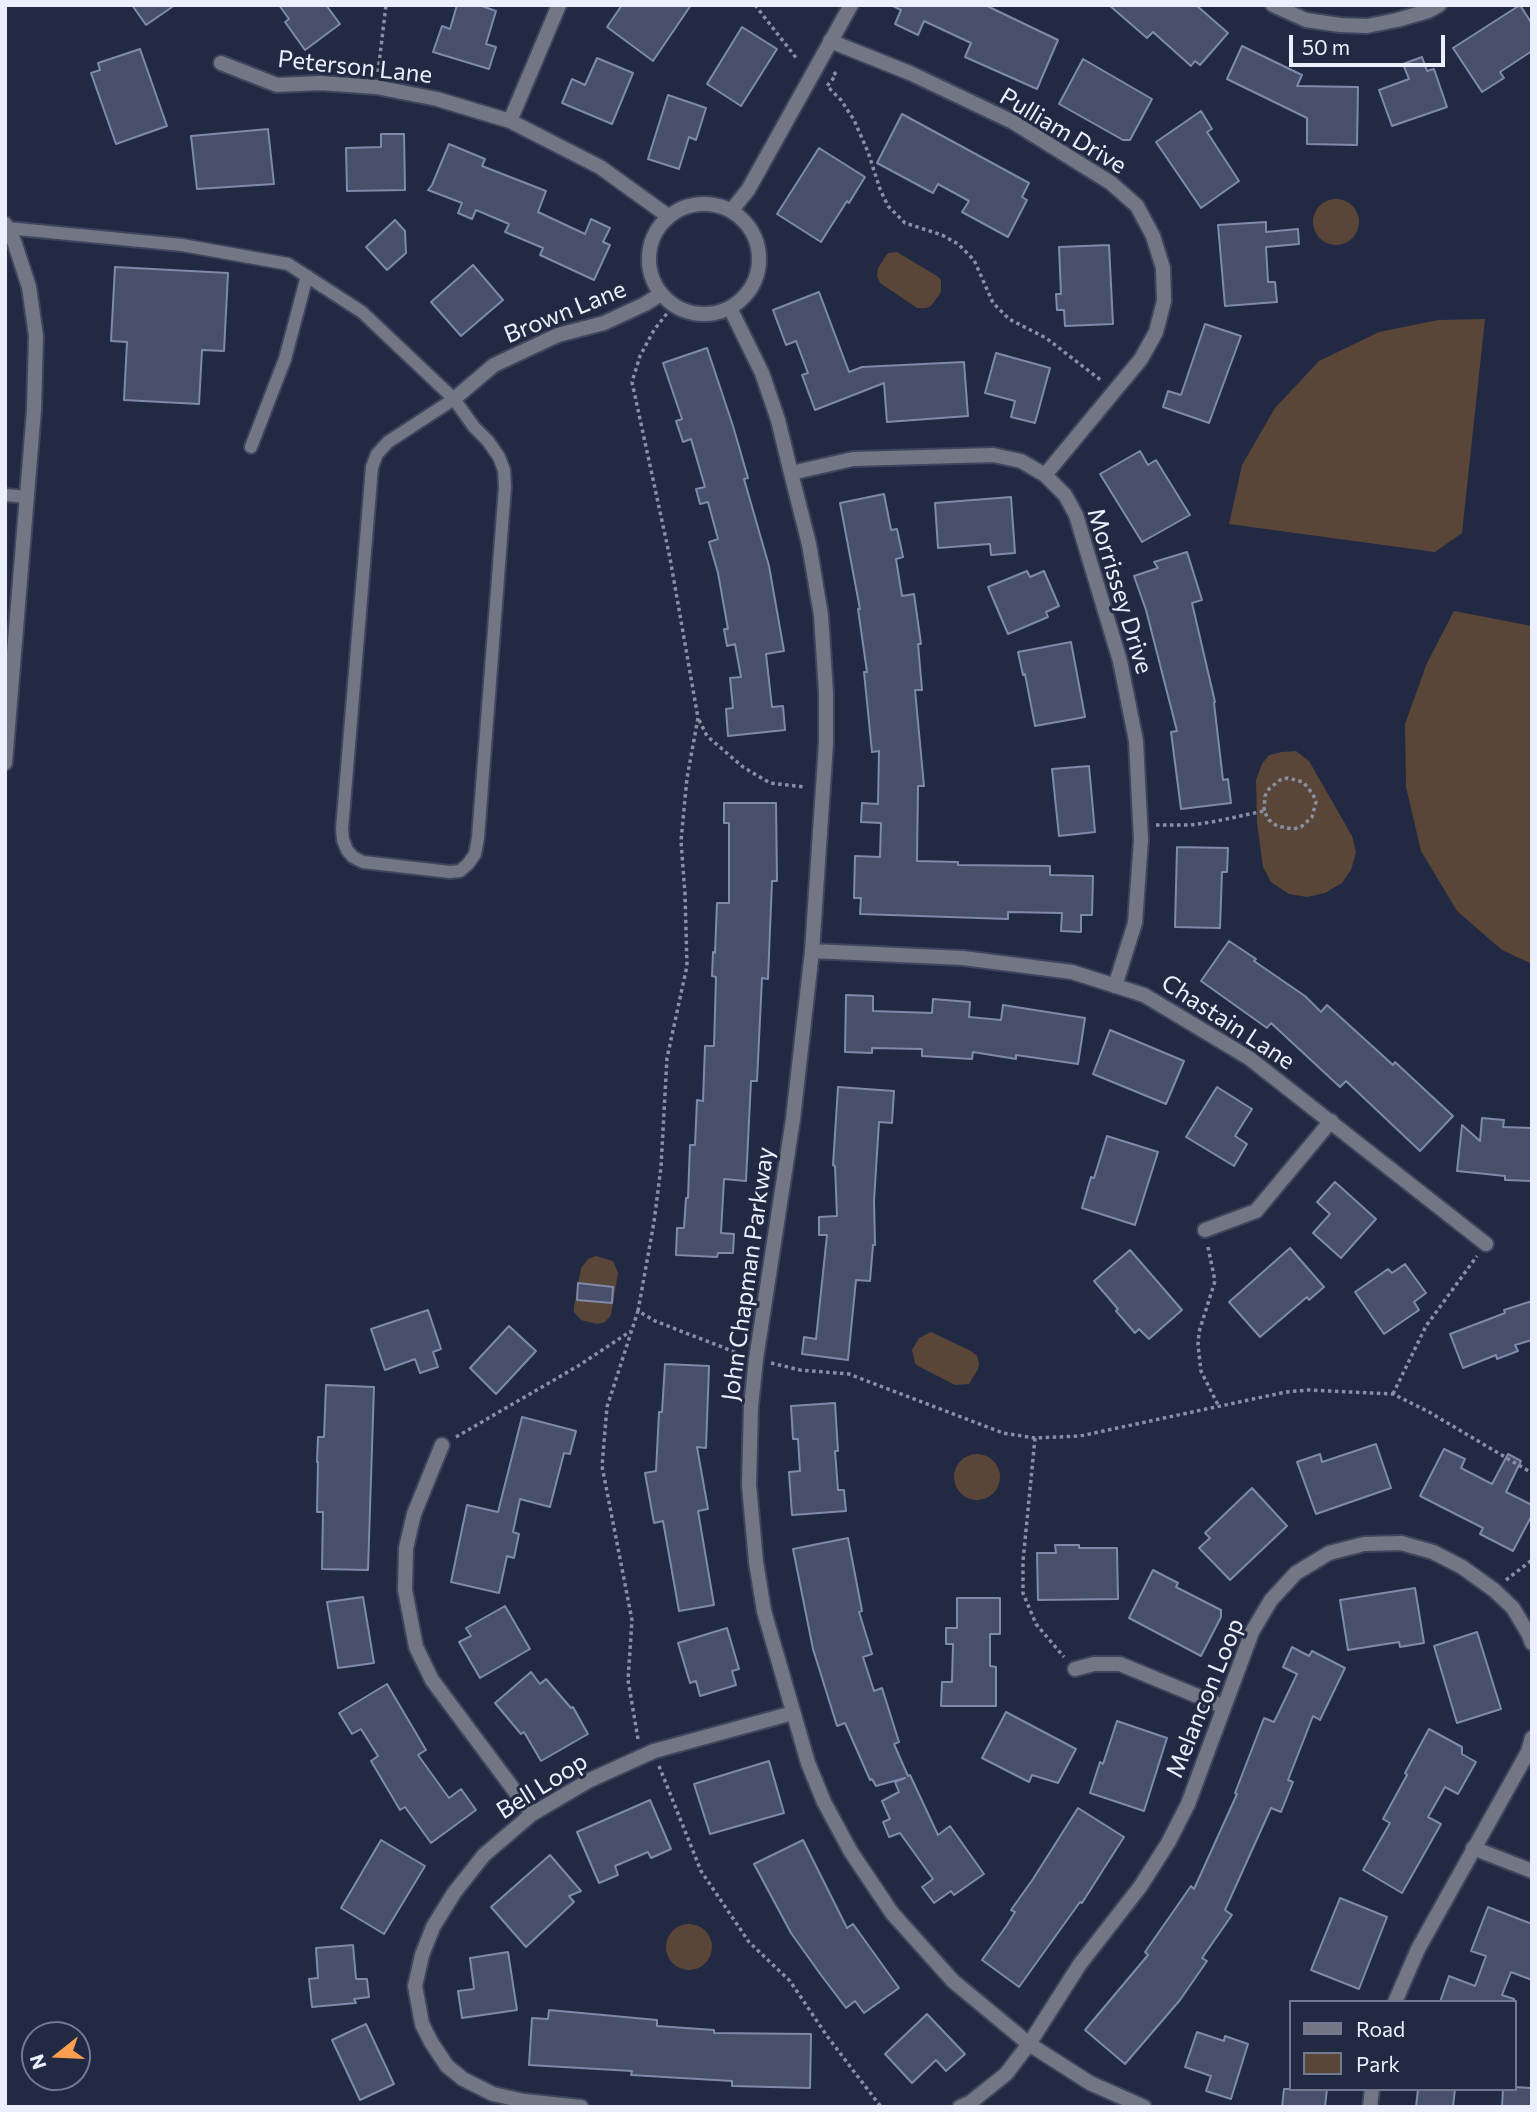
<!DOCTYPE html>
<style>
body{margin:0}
#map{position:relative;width:1537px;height:2112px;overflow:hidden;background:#222943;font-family:Commissioner,sans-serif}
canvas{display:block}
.frame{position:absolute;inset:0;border:7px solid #ecf0fe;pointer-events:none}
.legend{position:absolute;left:1289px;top:2000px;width:228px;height:91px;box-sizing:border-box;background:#222943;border:2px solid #73798e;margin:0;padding:9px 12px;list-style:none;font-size:21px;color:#ecf0fe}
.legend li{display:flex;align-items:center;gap:14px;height:35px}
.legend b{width:35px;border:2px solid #73798e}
.north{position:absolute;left:21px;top:2021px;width:70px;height:70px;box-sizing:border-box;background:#222943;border:2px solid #73798e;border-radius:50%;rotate:252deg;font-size:19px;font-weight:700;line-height:28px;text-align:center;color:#ecf0fe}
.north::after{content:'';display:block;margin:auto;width:24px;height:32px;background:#fb9e50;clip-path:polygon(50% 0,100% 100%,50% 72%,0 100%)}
.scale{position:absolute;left:1289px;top:35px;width:156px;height:32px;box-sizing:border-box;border:4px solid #ecf0fe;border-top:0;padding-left:9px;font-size:21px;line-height:24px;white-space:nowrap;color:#ecf0fe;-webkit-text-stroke:5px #222943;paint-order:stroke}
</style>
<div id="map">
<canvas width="1537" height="2112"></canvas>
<div class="frame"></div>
<ul class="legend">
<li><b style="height:9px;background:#737785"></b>Road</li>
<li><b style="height:19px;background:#594638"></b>Park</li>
</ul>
<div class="north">N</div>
<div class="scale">50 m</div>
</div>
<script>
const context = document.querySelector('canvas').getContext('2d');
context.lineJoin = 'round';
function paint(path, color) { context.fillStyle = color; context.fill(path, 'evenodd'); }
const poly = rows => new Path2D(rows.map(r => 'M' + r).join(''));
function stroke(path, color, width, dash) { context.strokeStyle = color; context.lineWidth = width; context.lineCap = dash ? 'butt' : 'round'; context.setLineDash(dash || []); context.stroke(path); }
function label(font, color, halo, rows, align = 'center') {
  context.font = font + ' Commissioner,sans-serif'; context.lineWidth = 6; context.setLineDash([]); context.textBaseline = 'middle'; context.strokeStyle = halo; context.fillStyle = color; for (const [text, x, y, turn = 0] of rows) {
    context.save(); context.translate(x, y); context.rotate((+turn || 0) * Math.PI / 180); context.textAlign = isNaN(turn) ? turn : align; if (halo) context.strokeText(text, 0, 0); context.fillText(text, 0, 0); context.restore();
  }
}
paint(poly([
 '1313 222a23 23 0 1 1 46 0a23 23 0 1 1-46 0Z',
 [897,252,937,276,941,280,941,292,931,306,926,308,917,308,880,283,877,276,878,268,888,253],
 [1485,319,1462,533,1435,552,1229,524,1242,465,1275,408,1319,361,1379,332,1438,320],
 [1454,611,1532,626,1532,964,1502,950,1457,911,1421,851,1406,787,1405,724,1427,663],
 [1296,751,1309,761,1352,836,1356,852,1351,870,1342,883,1325,893,1307,897,1289,894,1271,882,1263,867,1257,823,1256,780,1262,764,1269,755,1282,752],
 [596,1256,613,1261,618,1273,611,1315,605,1322,597,1324,581,1320,574,1312,574,1307,581,1268,588,1259],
 [931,1332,971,1351,977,1356,979,1363,978,1369,969,1384,955,1385,918,1366,915,1363,912,1350,919,1338],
 '954 1477a23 23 0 1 1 46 0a23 23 0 1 1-46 0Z',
 '666 1947a23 23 0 1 1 46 0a23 23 0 1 1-46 0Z'
]), '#594638');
const building = poly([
 [132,5,175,5,146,25,132,5],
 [279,5,326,5,340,24,305,50,285,22,289,19,279,5],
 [457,5,479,5,496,11,486,44,496,47,489,69,433,52,442,26,450,29,457,5],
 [622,5,691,5,653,61,607,27,622,5],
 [891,5,985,5,1058,40,1037,89,965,57,971,43,924,21,918,35,895,24,901,10,891,5],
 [1109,5,1196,5,1228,33,1200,65,1195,61,1191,66,1153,32,1147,38,1109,5],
 [1520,5,1532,24,1532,51,1500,72,1504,78,1482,92,1453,48,1520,5],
 [742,27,777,49,741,106,707,84,742,27],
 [1242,46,1302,75,1297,86,1358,87,1357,145,1307,144,1307,118,1227,79,1242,46],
 [140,49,167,126,116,144,91,73,100,70,98,63,140,49],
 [1422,57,1427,71,1434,69,1447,107,1392,126,1379,90,1409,79,1403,64,1422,57],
 [597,58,633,73,612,124,562,103,572,79,585,85,597,58],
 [1083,59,1152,99,1130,140,1123,140,1059,104,1083,59],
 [668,95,706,108,696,140,689,137,679,169,648,159,668,95],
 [1201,111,1212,129,1207,132,1239,181,1201,208,1156,142,1201,111],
 [902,114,1029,183,1022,197,1027,200,1008,237,962,212,969,201,938,184,933,193,877,163,902,114],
 [268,129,274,184,197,189,191,136,268,129],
 [381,134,404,134,405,190,347,191,346,148,381,147,381,134],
 [449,144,485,159,482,166,546,191,538,212,585,234,591,219,610,228,603,242,610,245,594,280,540,255,543,248,505,232,509,224,476,210,472,219,458,213,462,203,428,190,432,185,449,144],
 [819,148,865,177,849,203,847,201,821,242,777,214,819,148],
 [395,220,405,231,406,253,387,270,366,247,395,220],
 [1266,222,1266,232,1298,229,1299,244,1266,247,1268,282,1275,282,1277,302,1225,306,1218,225,1266,222],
 [1109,245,1113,324,1065,326,1064,310,1057,310,1056,294,1061,294,1059,247,1109,245],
 [473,265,503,300,461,336,431,302,473,265],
 [115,267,228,273,224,351,202,350,199,404,124,400,127,342,111,341,115,267],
 [819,292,849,372,862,367,964,362,968,416,887,422,884,383,815,410,802,375,808,373,796,341,786,345,773,310,819,292],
 [1205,324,1241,336,1209,423,1163,407,1168,391,1181,395,1205,324],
 [707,348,733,426,748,478,744,479,769,566,784,651,766,654,772,707,783,706,785,730,728,736,726,709,733,708,730,678,741,677,735,644,727,646,724,629,728,629,718,573,709,542,718,539,708,502,700,504,696,489,705,487,691,439,683,442,676,421,682,419,663,363,707,348],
 [996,353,1050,368,1035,423,1011,417,1015,401,985,393,996,353],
 [1140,451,1148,465,1156,460,1190,515,1142,542,1100,474,1140,451],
 [884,494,891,530,897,529,903,557,896,559,902,596,914,594,921,644,918,644,922,690,915,690,924,786,918,786,917,861,958,862,958,865,1050,866,1050,875,1093,876,1092,915,1081,915,1081,932,1061,931,1062,913,1008,912,1008,919,860,914,861,898,854,898,855,856,880,857,881,823,861,822,862,803,878,804,879,751,872,752,864,672,867,672,858,609,860,609,840,503,884,494],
 [1011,497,1015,553,991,555,990,544,938,548,935,503,1011,497],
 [1187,552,1202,600,1192,603,1215,702,1214,703,1223,780,1228,779,1231,803,1181,809,1171,732,1177,731,1146,610,1134,576,1158,568,1154,562,1187,552],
 [1027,571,1030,577,1044,571,1059,606,1046,612,1048,617,1008,634,988,587,1027,571],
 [1071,642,1085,717,1035,726,1025,674,1023,675,1018,652,1071,642],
 [1089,766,1095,832,1059,836,1052,769,1089,766],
 [724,803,776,803,777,881,772,881,768,979,762,978,757,1081,751,1081,746,1181,724,1179,721,1233,734,1234,733,1253,718,1253,717,1257,676,1255,677,1228,684,1228,686,1198,688,1198,690,1145,695,1145,697,1100,703,1101,705,1046,714,1046,716,977,712,976,713,952,715,953,717,903,729,903,729,823,724,823,724,803],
 [1177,847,1228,848,1227,872,1222,872,1220,928,1175,927,1177,847],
 [1229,941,1256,959,1254,961,1305,996,1321,1012,1327,1005,1393,1065,1395,1062,1453,1116,1420,1151,1346,1081,1340,1087,1271,1023,1267,1028,1201,981,1229,941],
 [846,995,873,996,873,1011,932,1013,933,999,970,1002,969,1017,1001,1020,1003,1005,1085,1018,1078,1064,1016,1055,1016,1059,973,1052,972,1059,922,1056,922,1049,872,1048,872,1053,845,1052,846,995],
 [1110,1030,1184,1061,1166,1104,1093,1074,1110,1030],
 [838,1087,894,1091,892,1123,879,1122,874,1201,875,1245,873,1245,870,1281,856,1280,848,1360,802,1354,804,1337,816,1339,827,1235,819,1235,819,1217,837,1216,835,1166,833,1165,838,1087],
 [1217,1087,1252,1109,1235,1136,1247,1144,1234,1166,1186,1137,1217,1087],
 [1482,1118,1504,1120,1503,1127,1532,1128,1532,1181,1505,1180,1505,1176,1457,1171,1462,1125,1480,1141,1482,1118],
 [1107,1136,1158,1152,1135,1225,1082,1208,1091,1177,1094,1178,1107,1136],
 [1335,1182,1376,1219,1341,1258,1313,1233,1330,1214,1317,1202,1335,1182],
 [1290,1248,1324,1287,1309,1300,1307,1297,1260,1337,1229,1302,1290,1248],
 [1130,1250,1182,1310,1149,1339,1139,1329,1135,1333,1116,1311,1118,1309,1094,1281,1130,1250],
 [1405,1264,1426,1293,1414,1302,1419,1310,1384,1334,1355,1292,1388,1269,1392,1273,1405,1264],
 [578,1283,613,1287,612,1303,577,1300,578,1283],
 [1532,1301,1532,1340,1515,1345,1518,1351,1497,1359,1496,1355,1463,1368,1450,1334,1505,1313,1504,1310,1532,1301],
 [428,1310,441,1349,433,1352,438,1367,420,1373,415,1359,385,1370,371,1329,428,1310],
 [509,1326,536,1351,496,1394,470,1368,509,1326],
 [665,1364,709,1366,706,1448,697,1447,708,1509,698,1511,714,1605,679,1611,663,1521,654,1523,645,1473,656,1471,659,1412,662,1412,665,1364],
 [326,1385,374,1387,368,1570,322,1569,323,1512,317,1512,318,1462,317,1462,318,1437,324,1437,326,1385],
 [835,1403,838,1451,835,1451,838,1490,844,1490,846,1511,792,1515,789,1472,800,1471,798,1439,793,1439,791,1406,835,1403],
 [522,1417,576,1431,570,1454,564,1453,550,1507,520,1499,513,1532,519,1534,514,1558,507,1556,499,1593,451,1582,467,1505,498,1512,522,1417],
 [1376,1444,1391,1488,1316,1514,1297,1462,1320,1454,1322,1462,1376,1444],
 [1444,1449,1465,1459,1461,1468,1492,1484,1508,1454,1521,1461,1506,1492,1532,1505,1532,1515,1513,1551,1480,1534,1483,1528,1420,1496,1444,1449],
 [1252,1488,1287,1526,1230,1580,1199,1548,1210,1538,1205,1533,1252,1488],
 [848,1538,862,1611,859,1612,872,1654,863,1657,874,1691,882,1688,899,1742,894,1744,908,1776,910,1775,938,1835,950,1826,984,1874,954,1895,951,1891,934,1903,922,1887,933,1879,900,1833,889,1837,883,1822,890,1819,882,1801,899,1792,895,1782,905,1778,876,1786,872,1779,870,1780,845,1723,837,1726,813,1649,793,1549,848,1538],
 [1055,1545,1079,1545,1079,1548,1117,1548,1118,1599,1038,1600,1037,1553,1056,1553,1055,1545],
 [1153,1570,1178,1583,1176,1587,1221,1610,1221,1617,1201,1656,1129,1618,1153,1570],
 [1415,1588,1424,1643,1400,1647,1399,1642,1348,1650,1340,1600,1415,1588],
 [363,1597,374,1663,338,1668,327,1602,363,1597],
 [957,1598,1000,1598,1000,1634,990,1634,990,1666,996,1667,996,1706,941,1706,942,1682,952,1682,953,1644,946,1644,946,1628,957,1628,957,1598],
 [505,1606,530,1649,480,1678,459,1642,471,1636,466,1628,505,1606],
 [727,1628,739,1669,732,1671,736,1685,700,1696,696,1681,690,1683,678,1643,727,1628],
 [1477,1632,1501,1709,1457,1723,1434,1646,1477,1632],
 [1292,1647,1309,1656,1312,1651,1345,1668,1320,1720,1313,1716,1288,1780,1293,1782,1281,1812,1271,1808,1225,1910,1232,1915,1202,1958,1207,1961,1180,2000,1125,2064,1085,2030,1148,1955,1145,1952,1191,1886,1194,1889,1237,1794,1235,1793,1264,1718,1274,1722,1297,1674,1283,1667,1292,1647],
 [531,1672,540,1684,546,1679,571,1708,573,1707,588,1734,541,1761,524,1732,521,1734,495,1703,531,1672],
 [387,1684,426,1750,418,1755,449,1798,461,1789,476,1810,431,1843,405,1807,400,1810,371,1761,378,1756,361,1729,352,1734,339,1713,387,1684],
 [1006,1712,1076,1749,1058,1783,1032,1775,1029,1782,982,1758,1006,1712],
 [1117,1721,1167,1738,1144,1811,1090,1793,1100,1762,1103,1764,1117,1721],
 [1429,1729,1462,1747,1462,1754,1476,1762,1458,1794,1445,1787,1428,1817,1441,1824,1402,1893,1363,1870,1390,1823,1383,1819,1407,1775,1405,1773,1429,1729],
 [769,1761,784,1813,710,1834,694,1784,769,1761],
 [650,1800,671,1849,651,1858,648,1852,615,1866,618,1875,599,1883,577,1832,650,1800],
 [1078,1808,1124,1837,1082,1903,1080,1902,1019,1987,982,1960,1007,1925,1015,1912,1011,1910,1033,1879,1078,1808],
 [381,1840,425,1866,384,1934,341,1908,381,1840],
 [803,1840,847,1928,853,1924,899,1988,864,2013,855,2001,846,2008,821,1975,791,1933,754,1864,803,1840],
 [550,1855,581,1891,569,1896,574,1902,526,1947,491,1907,550,1855],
 [1340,1898,1387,1917,1359,1989,1311,1970,1340,1898],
 [1488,1907,1532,1924,1532,1980,1511,1972,1502,1995,1514,1999,1514,2002,1440,2002,1449,1976,1475,1986,1486,1956,1471,1951,1488,1907],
 [353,1945,356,1979,367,1979,369,1997,354,1999,356,2003,312,2007,309,1979,318,1978,316,1948,353,1945],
 [508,1952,517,2010,462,2018,458,1991,474,1989,470,1958,508,1952],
 [549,2010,657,2020,657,2026,714,2030,714,2033,811,2034,810,2088,732,2086,732,2081,631,2075,632,2071,529,2065,532,2018,548,2019,549,2010],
 [927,2014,965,2054,946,2071,936,2060,912,2083,885,2054,927,2014],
 [366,2024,394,2084,360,2100,332,2040,366,2024],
 [1197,2032,1224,2041,1225,2036,1248,2044,1231,2099,1206,2091,1211,2076,1185,2067,1197,2032],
 [1514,2087,1532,2088,1532,2107,1502,2107,1503,2089,1514,2089,1514,2087],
 [1284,2089,1327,2089,1325,2107,1282,2107,1284,2089],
 [1418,2089,1455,2089,1453,2107,1416,2107,1418,2089]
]);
paint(building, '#474f6b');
stroke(building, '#8089a9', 2);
const service = poly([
 [7,228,182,245,288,264,362,312,454,399,474,427,488,441,499,457,504,470,505,487,478,838,475,854,468,864,460,871,450,872,363,862,353,857,347,850,343,840,342,829,372,467,377,454,388,442,454,399],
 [251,447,285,359,307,276],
 [5,495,27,497]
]);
const minor = poly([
 [1273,5,1306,20,1340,25,1367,26,1397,20,1428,11,1439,5],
 [830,41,910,73,1013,122,1111,183,1137,206,1153,236,1163,268,1164,301,1156,332,1141,359,1045,475],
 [221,63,277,85,320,83,376,87,437,99,510,121,600,167,668,216],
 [510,121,559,5],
 '649 259a55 55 0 1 1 110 0a55 55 0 1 1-110 0Z',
 [731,211,748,190,851,5],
 [5,224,14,241,29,287,36,336,34,410,5,763],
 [730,308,762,373,778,420,791,473,809,544,821,615,826,693,826,743,812,951,793,1119,756,1359,751,1406,749,1485,756,1562,764,1611,808,1763,824,1802,851,1852,892,1913,953,1981,1029,2044,1090,2083,1144,2107],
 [454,399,494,365,558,335,604,323,645,304,661,294],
 [791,473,853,459,993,455,1021,461,1045,475,1065,495,1076,515,1120,661,1136,741,1141,840,1135,923,1115,986],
 [812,951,963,958,1072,972,1144,995,1249,1058,1486,1244],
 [1205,1230,1256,1211,1331,1121],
 [442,1445,414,1514,406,1548,405,1590,416,1647,432,1680,532,1814],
 [1075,1669,1094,1664,1120,1664,1224,1707],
 [1473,1848,1532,1871],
 [1395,2002,1418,1949,1528,1752,1532,1738],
 [581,2107,524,2101,493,2094,463,2079,447,2066,431,2042,422,2024,415,1986,422,1955,433,1927,454,1893,484,1855,532,1814,590,1780,654,1751,793,1713],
 [960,2107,971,2102,1006,2074,1029,2044,1080,1964,1140,1887,1168,1843,1188,1804,1252,1632,1271,1600,1296,1573,1329,1553,1364,1544,1401,1543,1433,1552,1462,1567,1494,1590,1513,1608,1529,1635,1532,1643],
 [1370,2107,1372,2089]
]);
stroke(service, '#3e455d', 16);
stroke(minor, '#3e455d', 18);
stroke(poly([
 [755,5,797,59],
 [378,72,386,5],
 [834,72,836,75,827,86,841,100,854,120,868,152,880,189,888,206,905,223,942,235,958,244,974,260,993,303,1009,319,1046,338,1102,381],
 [699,720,707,736,743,767,770,783,805,787],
 [1156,825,1190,825,1212,822,1264,811,1269,820,1277,826,1293,829,1301,827,1312,817,1316,802,1313,794,1303,782,1288,778,1280,780,1269,789,1265,796,1264,811],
 [1208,1247,1215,1281,1199,1332,1198,1345,1201,1371,1218,1405],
 [638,1311,654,1222,661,1167,667,1058,687,966,685,894,681,841,687,778,698,718,670,558,632,382,640,356,654,330,668,312],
 [771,1363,800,1370,849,1374,1003,1433,1035,1438,1080,1436,1286,1392,1308,1390,1393,1394,1429,1412,1532,1473],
 [1393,1394,1426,1326,1477,1256],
 [456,1437,578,1366,631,1331],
 [1035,1438,1023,1561,1023,1593,1036,1624,1064,1657],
 [1506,1580,1532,1560],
 [638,1739,628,1680,632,1620,602,1466,607,1407,638,1311,655,1321,740,1354],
 [659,1766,701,1871,749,1942,790,1981,827,2036,881,2107]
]), '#8a90a4', 3.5, [3.5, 3.5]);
stroke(service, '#737785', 12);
stroke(minor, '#737785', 14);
label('24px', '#ecf0fe', '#222943', [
 ["Peterson Lane",355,67,6],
 ["Pulliam Drive",1063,131,31],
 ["Brown Lane",565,312,-22],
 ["Morrissey Drive",1120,591,73],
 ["Chastain Lane",1228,1022,33],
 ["John Chapman Parkway",748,1274,-82],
 ["Melancon Loop",1205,1698,-68],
 ["Bell Loop",542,1786,-32]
]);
</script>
